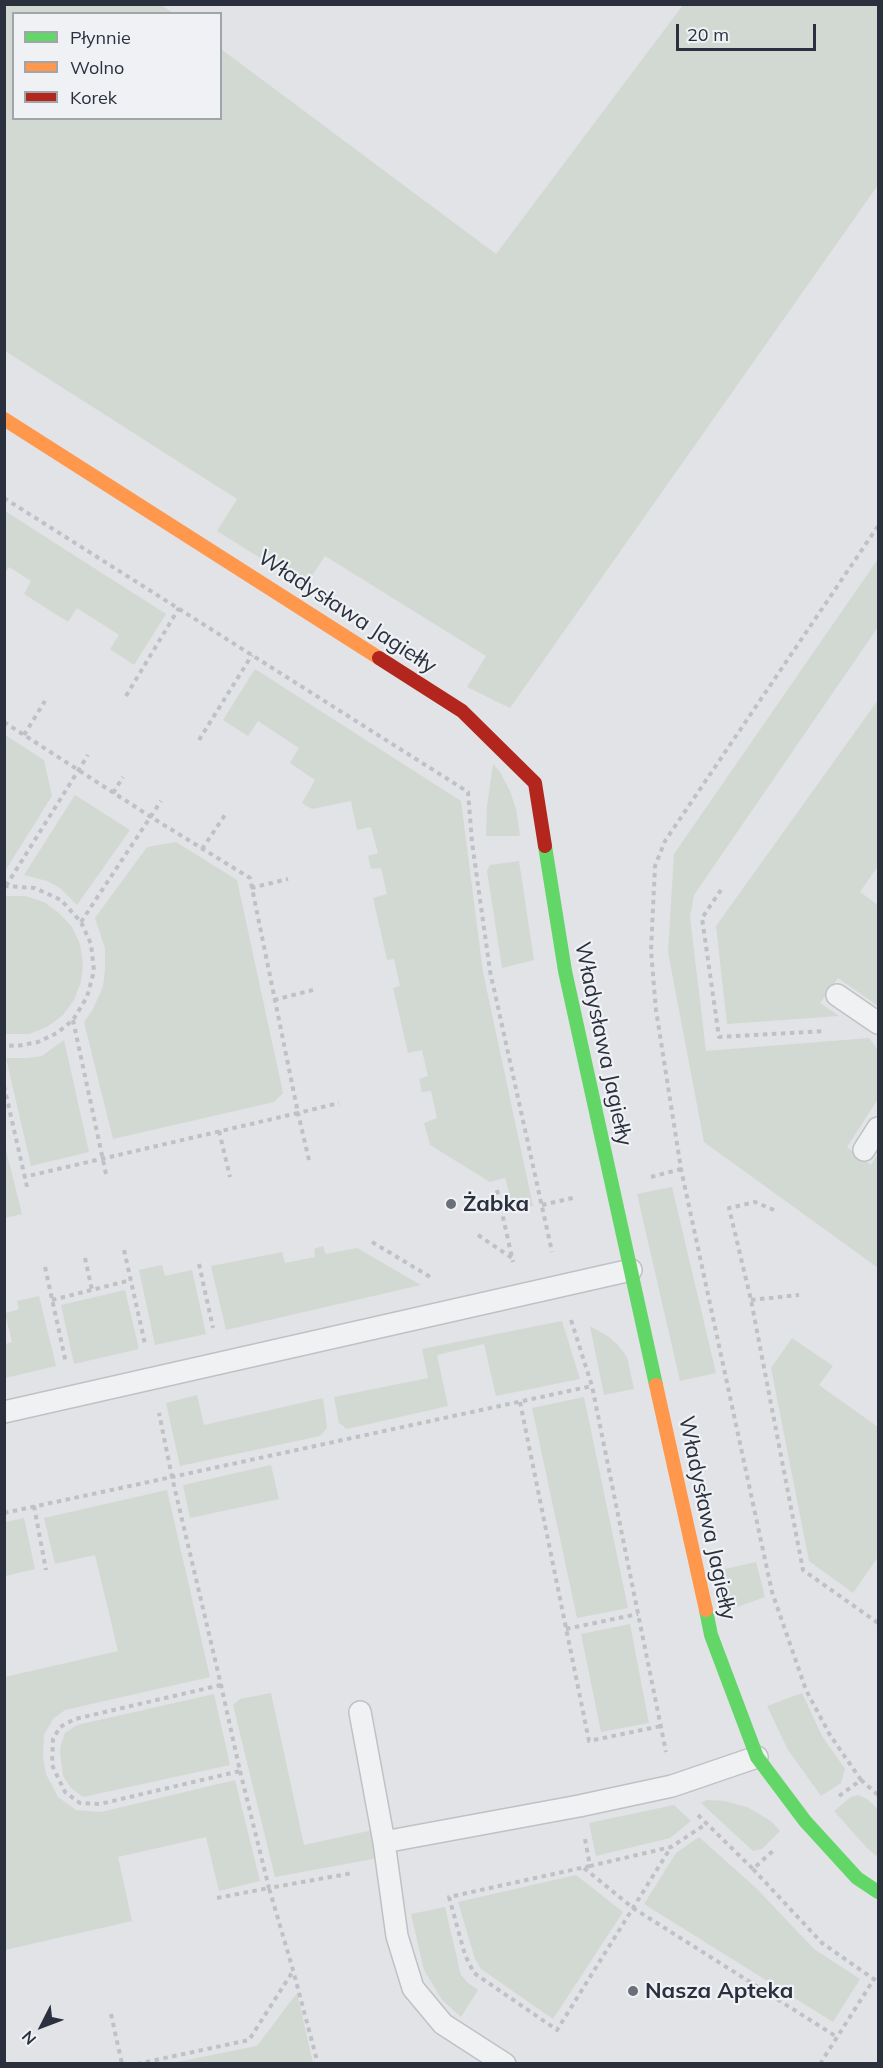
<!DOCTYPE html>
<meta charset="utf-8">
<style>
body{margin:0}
#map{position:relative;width:883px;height:2068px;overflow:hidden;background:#e1e3e6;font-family:Mulish,sans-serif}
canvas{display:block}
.frame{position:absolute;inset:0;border:6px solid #2a303d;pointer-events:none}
.legend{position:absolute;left:12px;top:12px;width:210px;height:108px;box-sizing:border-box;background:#eff1f5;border:2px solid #a0a4ab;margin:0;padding:8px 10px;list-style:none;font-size:18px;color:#2a303d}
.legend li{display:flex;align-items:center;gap:12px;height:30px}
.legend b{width:30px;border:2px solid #a0a4ab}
.north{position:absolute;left:12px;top:1996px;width:60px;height:60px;-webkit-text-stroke:4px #eff1f5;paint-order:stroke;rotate:228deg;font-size:16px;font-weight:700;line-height:24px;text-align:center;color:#2a303d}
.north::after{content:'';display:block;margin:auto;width:21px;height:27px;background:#2a303d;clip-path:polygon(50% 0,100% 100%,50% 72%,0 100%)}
.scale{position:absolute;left:676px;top:24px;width:140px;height:27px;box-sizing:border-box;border:3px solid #2a303d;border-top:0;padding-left:8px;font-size:18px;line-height:21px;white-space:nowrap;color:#2a303d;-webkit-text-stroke:4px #eff1f5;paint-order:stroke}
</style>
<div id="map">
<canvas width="883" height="2068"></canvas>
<div class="frame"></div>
<ul class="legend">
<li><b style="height:8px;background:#63d668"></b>Płynnie</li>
<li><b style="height:8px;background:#ff974d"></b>Wolno</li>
<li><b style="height:8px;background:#b3261e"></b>Korek</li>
</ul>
<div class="north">N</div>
<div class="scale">20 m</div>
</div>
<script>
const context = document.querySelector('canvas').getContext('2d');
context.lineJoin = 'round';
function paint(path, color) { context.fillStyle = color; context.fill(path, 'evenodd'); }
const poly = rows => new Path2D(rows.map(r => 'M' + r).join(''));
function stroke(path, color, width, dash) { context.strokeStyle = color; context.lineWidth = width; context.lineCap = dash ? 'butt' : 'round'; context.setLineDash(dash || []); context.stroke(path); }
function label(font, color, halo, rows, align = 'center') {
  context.font = font + ' Mulish,sans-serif'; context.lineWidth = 4.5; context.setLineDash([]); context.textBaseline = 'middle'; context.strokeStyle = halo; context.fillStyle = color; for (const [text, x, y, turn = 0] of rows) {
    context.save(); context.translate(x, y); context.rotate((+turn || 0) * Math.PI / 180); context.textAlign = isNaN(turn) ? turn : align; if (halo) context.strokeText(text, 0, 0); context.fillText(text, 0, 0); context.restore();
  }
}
paint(poly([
 [4,5,161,5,173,13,14,14,14,118,220,118,221,49,496,254,683,5,878,5,878,185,510,708,467,687,486,656,325,556,305,586,217,531,237,499,5,351],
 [5,511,166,614,134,665,110,649,119,635,77,608,68,622,24,594,31,581,9,567,5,572],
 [878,559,878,627,694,895,690,917,706,1051,869,1038,878,1050,878,1099,847,1147,871,1165,878,1153,878,1268,704,1142,668,952,674,854],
 [255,669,461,801,483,972,533,1206,514,1211,505,1178,490,1182,430,1145,424,1123,437,1118,431,1091,422,1092,419,1079,428,1076,422,1050,408,1053,393,988,400,986,394,959,387,960,373,898,387,894,381,868,371,869,368,856,378,853,371,827,357,830,351,801,312,809,302,803,315,780,290,763,299,748,258,721,248,736,223,720],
 [878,700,878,866,860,892,878,905,878,1006,838,978,820,1003,839,1016,727,1024,716,926],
 [5,735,44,760,52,796,5,871],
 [493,764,500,772,510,791,516,809,520,836,486,836,487,807],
 [75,795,130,830,77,905,60,888,47,881,24,875],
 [176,842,237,880,283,1093,274,1102,113,1139,84,1022,92,1011,103,987,105,969,105,948,95,918,147,847],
 [519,861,534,960,502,968,487,871,490,865],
 [4,896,25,896,44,902,59,913,72,927,80,944,83,964,81,982,74,1000,63,1015,47,1027,29,1034,5,1034],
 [64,1040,89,1152,31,1166,6,1058,28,1058,42,1056],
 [4,1142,22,1214,5,1218,4,1218],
 [672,1187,716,1373,680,1381,637,1194],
 [323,1246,326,1254,357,1248,421,1285,226,1330,211,1266,282,1252,285,1263,315,1257,314,1249],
 [162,1265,165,1276,192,1270,206,1334,155,1345,139,1270],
 [125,1290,139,1349,74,1364,61,1305],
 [39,1296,56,1366,5,1378,5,1344,12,1342,5,1313,19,1309,17,1301],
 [562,1321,580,1379,496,1396,484,1344,437,1355,448,1406,347,1429,339,1423,334,1397,428,1378,422,1349],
 [590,1326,609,1337,618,1345,627,1357,634,1389,604,1395],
 [792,1338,833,1366,819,1385,878,1427,878,1557,853,1593,809,1561,771,1368],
 [197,1395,204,1425,323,1398,327,1428,320,1436,180,1466,166,1403],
 [584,1397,628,1608,577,1618,532,1408],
 [271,1465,279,1499,190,1518,183,1485],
 [167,1490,210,1677,65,1710,53,1719,44,1735,43,1756,46,1774,58,1797,76,1810,101,1812,235,1780,260,1881,219,1891,206,1837,118,1857,132,1921,5,1950,5,1677,118,1651,95,1555,55,1564,44,1518],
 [24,1518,35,1569,5,1576,5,1522],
 [756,1562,765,1597,731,1609,720,1570],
 [630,1624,649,1723,601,1732,581,1634],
 [271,1693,304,1845,373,1830,378,1858,275,1877,233,1705,240,1699],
 [802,1693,822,1736,845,1769,841,1783,821,1796,788,1750,767,1706],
 [214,1694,230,1765,83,1797,71,1788,63,1776,60,1752,61,1744,65,1733,77,1725],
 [858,1795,867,1799,878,1809,878,1857,867,1848,834,1811,851,1797],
 [707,1800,724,1801,747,1807,771,1821,780,1831,762,1849,753,1851,701,1803],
 [674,1805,691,1821,670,1838,596,1856,589,1823],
 [699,1837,756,1888,814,1949,860,1979,833,2022,644,1904,676,1853],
 [576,1875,623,1912,553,2019,481,1969,475,1959,458,1902],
 [445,1907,461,1975,468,1983,478,1990,461,2017,442,2000,424,1970,411,1914],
 [297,1993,313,2063,172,2063,257,2046]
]), '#d2d9d2');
const lane = poly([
 [837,995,878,1023],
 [864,1150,878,1128],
 [4,1412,631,1270],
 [360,1712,384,1842,579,1806,672,1786,757,1757],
 [384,1842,397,1936,413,1988,443,2024,505,2064]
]);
stroke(lane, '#c0c1c4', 24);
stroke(poly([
 [4,498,468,792,472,842,490,971,552,1252],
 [126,696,179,608],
 [4,722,151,817,250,878,298,1113,24,1177],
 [24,735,45,701],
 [199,740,252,655],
 [113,793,123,777],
 [202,849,225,815],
 [4,886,35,888,61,900,81,922,91,944,94,971,87,997,73,1020,57,1033,38,1042,17,1046,4,1045],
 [6,886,88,755],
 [251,888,288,879],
 [721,890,702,918,719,1037,824,1031],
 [81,922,161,801],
 [274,1000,313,990],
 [73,1020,106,1174],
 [4,1086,28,1191],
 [219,1131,230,1177],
 [309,1160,298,1113,339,1103],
 [651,1177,681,1169],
 [497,1190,513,1262],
 [542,1205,573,1198],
 [774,1210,755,1202,729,1208,751,1300,803,1570,878,1623],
 [478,1235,512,1258],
 [372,1242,432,1278],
 [124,1250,145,1344],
 [85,1258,92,1290],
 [199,1264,213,1328],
 [45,1267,66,1363],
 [52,1300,131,1280],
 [751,1300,799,1295],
 [571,1320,592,1386,666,1752],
 [520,1402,589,1741,661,1726],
 [34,1506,46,1570],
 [4,1513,172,1477,159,1413],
 [566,1629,638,1614],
 [221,1685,75,1719,60,1727,53,1739,52,1765,65,1792,80,1803,100,1804,240,1771,221,1685,172,1477,592,1386],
 [240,1771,269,1888,353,1873],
 [861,1780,830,1735,806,1690,772,1592,681,1169,656,1010,651,951,655,866,665,841,878,526],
 [839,1796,861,1780,878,1795],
 [698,1815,753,1869,775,1849],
 [585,1839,590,1866,671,1847,706,1824],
 [590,1866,449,1897,465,1955,474,1973,557,2030,671,1847],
 [584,1868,633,1908,837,2037],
 [753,1869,822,1943,878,1982],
 [217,1898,269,1888,293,1970,318,2064],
 [111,2014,122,2064],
 [137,2064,249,2040,293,1971],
 [820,2064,874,1979]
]), '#c0c1c6', 4, [4.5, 4.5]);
stroke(lane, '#f0f1f3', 21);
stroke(poly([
 [545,846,565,971,656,1385],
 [706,1610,711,1635,757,1757,805,1821,857,1878,878,1892]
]), '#63d668', 14);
stroke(poly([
 [4,419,379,658],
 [656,1385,706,1610]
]), '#ff974d', 14);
stroke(poly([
 [379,658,462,711,535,783,545,846]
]), '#b3261e', 14);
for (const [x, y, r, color] of [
 [451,1204,6,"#6a6f78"],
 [633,1991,6,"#6a6f78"]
]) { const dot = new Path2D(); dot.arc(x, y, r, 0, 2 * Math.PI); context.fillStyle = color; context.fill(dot); stroke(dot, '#eff1f5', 2); }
label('22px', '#2a303d', '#eff1f5', [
 ["Władysława Jagiełły",347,612,33],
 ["Władysława Jagiełły",603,1044,78],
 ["Władysława Jagiełły",707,1518,78]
]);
label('bold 22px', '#2a303d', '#eff1f5', [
 ["Żabka",463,1204],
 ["Nasza Apteka",645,1991]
], 'left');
</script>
